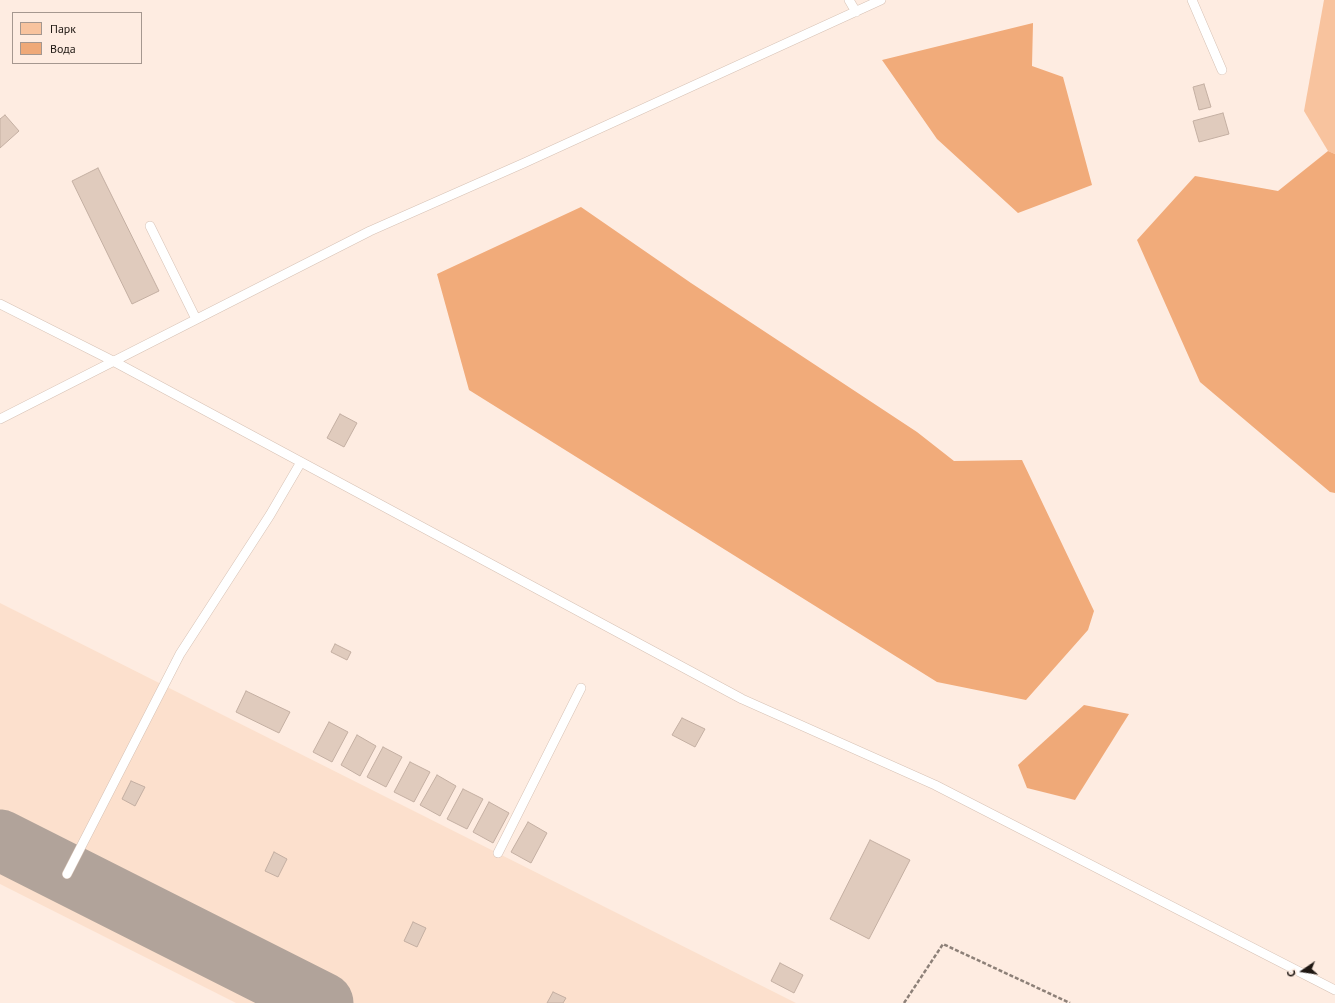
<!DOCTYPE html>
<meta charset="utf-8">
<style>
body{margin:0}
#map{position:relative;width:1335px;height:1003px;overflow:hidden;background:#feece1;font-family:"PT Sans",sans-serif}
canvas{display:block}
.legend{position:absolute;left:12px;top:12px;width:130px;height:52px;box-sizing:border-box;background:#feece1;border:1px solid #a5978f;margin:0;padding:5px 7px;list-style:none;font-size:12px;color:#1f1813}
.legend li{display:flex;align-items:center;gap:8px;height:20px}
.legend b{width:20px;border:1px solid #a5978f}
.north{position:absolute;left:1283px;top:951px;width:40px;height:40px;-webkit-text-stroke:3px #feece1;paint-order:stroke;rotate:257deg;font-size:11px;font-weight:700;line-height:16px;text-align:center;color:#1f1813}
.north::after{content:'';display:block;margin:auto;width:14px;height:18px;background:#1f1813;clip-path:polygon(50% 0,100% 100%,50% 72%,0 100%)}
</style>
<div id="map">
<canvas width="1335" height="1003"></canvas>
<ul class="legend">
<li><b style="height:11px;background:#f8c39e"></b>Парк</li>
<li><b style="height:11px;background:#efa978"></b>Вода</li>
</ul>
<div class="north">С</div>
</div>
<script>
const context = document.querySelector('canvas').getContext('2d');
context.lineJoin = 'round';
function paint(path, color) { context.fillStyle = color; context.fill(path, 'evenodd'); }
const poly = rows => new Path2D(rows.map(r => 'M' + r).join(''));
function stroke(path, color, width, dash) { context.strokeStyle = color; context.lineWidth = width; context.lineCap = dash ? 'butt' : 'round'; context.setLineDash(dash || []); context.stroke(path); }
paint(poly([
 [0,603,796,1003,236,1003,0,884]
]), '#fce0cd');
paint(poly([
 [1324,0,1335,0,1335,154,1328,151,1304,111]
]), '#f8c39e');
paint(poly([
 [1033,23,1032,66,1063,77,1092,185,1018,213,937,139,882,60],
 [1328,151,1335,154,1335,493,1330,492,1200,382,1137,240,1195,176,1278,191],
 [581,207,691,283,917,432,954,461,1022,460,1094,611,1088,630,1026,700,937,682,469,390,437,274]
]), '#f1ab7a');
paint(poly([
 [1084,705,1129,714,1075,800,1027,788,1018,765]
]), '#efa978');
stroke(poly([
 [0,840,323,1003]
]), '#b1a39a', 61);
const building = poly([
 [1204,84,1211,107,1199,110,1193,87,1204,84],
 [1223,113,1229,134,1199,142,1193,121,1223,113],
 [5,115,19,131,0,148,0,119,5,115],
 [98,168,159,291,132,304,72,181,98,168],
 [340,414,357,423,344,447,327,438,340,414],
 [335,644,351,652,347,660,331,652,335,644],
 [246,691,290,712,279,733,236,712,246,691],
 [682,718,705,729,695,747,672,735,682,718],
 [329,722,348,732,332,762,313,752,329,722],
 [357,735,376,746,360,776,341,765,357,735],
 [383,747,402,757,386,787,367,777,383,747],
 [410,762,430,772,414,802,394,792,410,762],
 [437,775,456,786,440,816,420,805,437,775],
 [131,781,145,787,135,806,122,799,131,781],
 [463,789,483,799,467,829,447,819,463,789],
 [489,802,509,813,493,843,473,832,489,802],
 [528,822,547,833,531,863,511,852,528,822],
 [870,840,910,860,869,939,830,919,870,840],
 [274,852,287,859,278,877,265,871,274,852],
 [413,922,426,928,417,947,404,941,413,922],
 [780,963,803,975,794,993,771,981,780,963],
 [553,992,566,998,563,1003,547,1003,553,992]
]);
paint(building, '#e0cbbd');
stroke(building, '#c4afa2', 1);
const service = poly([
 [849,0,856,12],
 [1192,0,1222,70],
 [150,226,196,319],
 [0,304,113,361,742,699,935,785,1335,990],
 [0,419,370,231,524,163,881,0],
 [498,853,581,688],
 [67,874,180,654,270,515,301,462]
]);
stroke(service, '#d6c1b4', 10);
stroke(poly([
 [904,1003,943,944,1070,1003]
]), '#8d8078', 2.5, [4, 2]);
stroke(service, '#fff', 9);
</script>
